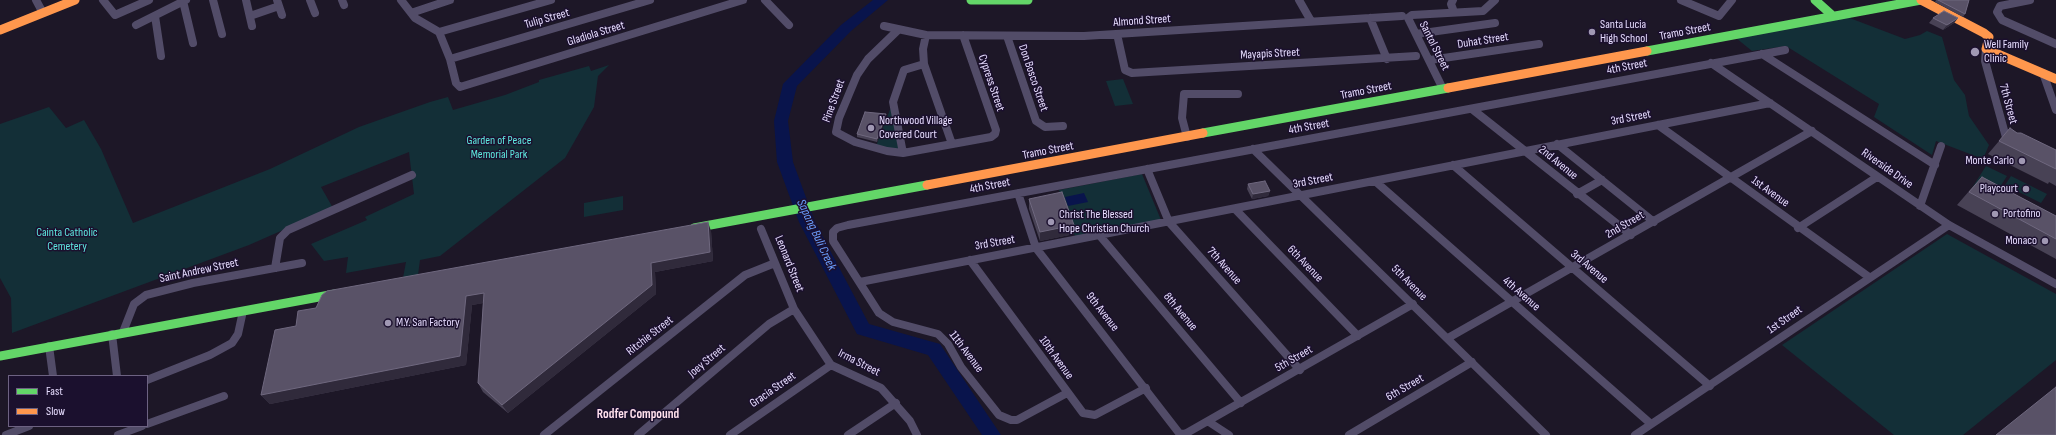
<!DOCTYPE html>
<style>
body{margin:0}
#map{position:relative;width:2056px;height:435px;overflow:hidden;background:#1d1727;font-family:"Sofia Sans Condensed",sans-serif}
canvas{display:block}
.legend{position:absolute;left:8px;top:375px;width:140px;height:52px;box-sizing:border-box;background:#1b102e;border:1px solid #6d6282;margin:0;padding:5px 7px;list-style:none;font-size:12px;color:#e7ddff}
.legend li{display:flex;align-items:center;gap:8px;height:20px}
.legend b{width:20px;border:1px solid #6d6282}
</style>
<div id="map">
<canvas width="2056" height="435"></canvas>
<ul class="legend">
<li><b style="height:5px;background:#63d668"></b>Fast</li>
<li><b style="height:5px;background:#ff974d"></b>Slow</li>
</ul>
</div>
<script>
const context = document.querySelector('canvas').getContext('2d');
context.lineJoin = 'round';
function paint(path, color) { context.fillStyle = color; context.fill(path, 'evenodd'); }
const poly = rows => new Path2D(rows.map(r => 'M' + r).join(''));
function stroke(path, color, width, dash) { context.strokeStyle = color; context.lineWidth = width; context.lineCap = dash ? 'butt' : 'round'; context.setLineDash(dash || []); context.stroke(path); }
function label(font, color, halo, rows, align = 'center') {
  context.font = font + ' "Sofia Sans Condensed",sans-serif'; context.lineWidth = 3; context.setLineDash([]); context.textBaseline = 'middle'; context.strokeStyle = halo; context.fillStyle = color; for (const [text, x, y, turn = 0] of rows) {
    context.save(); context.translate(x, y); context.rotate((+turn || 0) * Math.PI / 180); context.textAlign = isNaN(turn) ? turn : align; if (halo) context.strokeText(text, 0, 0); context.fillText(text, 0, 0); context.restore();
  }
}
paint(poly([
 [1847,17,1905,39,1920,35,1927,31,1942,37,1954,80,1965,95,1969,116,1989,145,1983,159,1936,141,1932,155,1874,117,1879,104,1786,46,1752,51,1736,38],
 [609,65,598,76,594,107,565,158,440,256,420,260,418,275,403,278,406,262,346,273,348,257,324,261,311,244,367,220,365,217,414,194,409,152,321,187,333,208,249,245,12,333,11,298,0,278,0,124,49,107,66,128,84,120,101,149,133,223,270,169,359,127,430,102,448,97,453,110,505,95,539,82,539,80,589,66,591,71],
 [1123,79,1133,104,1115,106,1106,81],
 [891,107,899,151,876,146],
 [1986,166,2007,176,1993,198,1972,188],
 [1142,174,1161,220,1075,236,1059,190],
 [2011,176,2047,194,2041,203,2005,185],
 [623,196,623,210,584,217,584,203],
 [1947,234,2056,294,2056,360,1963,435,1894,435,1782,345]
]), '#132f37');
paint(poly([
 [1084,193,1088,202,1068,206,1065,197]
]), '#09144c');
paint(poly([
 [873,0,888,0,851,31,797,86,788,121,793,162,815,222,869,324,940,344,1001,435,982,435,928,355,857,334,799,222,777,162,774,121,783,84,841,25,873,0]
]), '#09144c');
stroke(poly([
 [36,0,43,13],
 [103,0,115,15,149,0],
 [213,0,222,34],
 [246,0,252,26],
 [277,0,282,15],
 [310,0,315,13],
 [342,0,344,5],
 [401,0,415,18,439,32,450,59,456,83,460,87,743,0],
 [765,0,789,25],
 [1299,0,1311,21],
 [1453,0,1451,4,1454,12],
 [1681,0,1719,16,1732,0],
 [2030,0,2000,6,1997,12,2002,20,2056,44],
 [183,1,193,43],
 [411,13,450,0],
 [155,16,161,56],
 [250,16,279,6],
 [1370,18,1387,59],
 [136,25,186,0],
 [884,26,926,35,1084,36,1402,16],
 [898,30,868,59,857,75,839,118,836,132,855,142,887,151,903,153,991,137,995,134,996,130,963,35],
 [439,32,551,0],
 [1117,34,1125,70,1132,73,1416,56],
 [1416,34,1495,23],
 [926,35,923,49,924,64,952,144],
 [1007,36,1036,121,1045,127,1063,126],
 [1986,49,1985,61,2007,141],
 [1762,54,1935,165],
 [450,59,650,0],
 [1430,60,1539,44],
 [1711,63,1949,225,2056,284],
 [2043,73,2056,110],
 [1443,89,1408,18,1412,15,1483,11,1495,0],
 [1472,109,1631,235],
 [1658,125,1869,277],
 [1187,137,1182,118,1184,94,1238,94],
 [1557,144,1654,222],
 [1253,149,1546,435],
 [903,153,893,102,904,70,924,64],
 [1453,165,1710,386],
 [1147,169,1169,222,1300,370],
 [1375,181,1651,424],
 [1018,193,1036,248,1179,433,1185,434,1413,304],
 [1577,194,1602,180],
 [1920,206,1941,146],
 [1235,209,1358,336],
 [1798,228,1877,177],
 [761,229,794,309,831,365,881,388,910,421,917,435],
 [1100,236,1241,403],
 [970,260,1083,413,1095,415,1146,388],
 [275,268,280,238,288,230,412,175],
 [860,282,1770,103],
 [123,332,134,304,146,295,193,283,302,263],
 [112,334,117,376],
 [1448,338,1812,131],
 [49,346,53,376],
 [147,380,210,355,232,343,238,334,243,311],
 [1067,393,1017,420,1011,420,999,415,961,367,948,344,938,334,893,322,879,313,833,241,833,232,837,228,848,225,1785,50],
 [1209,422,1229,435],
 [147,424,224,396],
 [6,435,29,426],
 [118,435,142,426],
 [544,435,745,275,775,263],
 [638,435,769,324,794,309],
 [730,435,831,365],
 [848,435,896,403],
 [1349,435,1472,362],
 [1635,435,1949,225]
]), '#524c68', 8);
stroke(poly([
 [971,0,1028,0],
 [1815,0,1833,16],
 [1647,51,1921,0],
 [1203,133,1448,88],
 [694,228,927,185],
 [0,356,335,294]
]), '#63d668', 9);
stroke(poly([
 [1921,0,1984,33,1989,37,1986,49,2056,79],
 [0,30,75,0],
 [1448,88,1647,51],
 [927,185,1203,133]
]), '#ff974d', 9);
paint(poly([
 [1936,0,1969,0,1965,14,1963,17,1935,2],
 [1933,18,1958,18,1954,23,1943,30,1929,23],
 [886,114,886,117,877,142,857,137,857,134],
 [2010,128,2017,133,2056,150,2056,186,2049,182,2048,184,1988,154],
 [1982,177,2056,216,2056,259,1957,205,1970,190],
 [1248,184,1270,191,1268,196,1252,199,1247,189],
 [1029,199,1074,225,1074,234,1040,241,1029,209],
 [711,231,713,261,655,272,656,294,508,413,483,392,478,383,483,303,472,305,466,365,270,404,261,395,296,326]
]), '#484255');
paint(poly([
 [1958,18,1954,23,1943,30,1947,25],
 [886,114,886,117,877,142,877,139],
 [1270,191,1268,196,1252,199,1253,194],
 [708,222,711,231,713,261,655,272,656,294,508,413,502,405,651,263],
 [1074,225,1074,234,1040,241,1040,232],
 [484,293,490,302,472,305,466,365,270,404,261,395,466,296]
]), '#302a3b');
const building = poly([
 [1938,0,1969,0,1965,14,1938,0],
 [1944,11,1958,18,1947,25,1933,18,1944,11],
 [865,112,886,114,877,139,857,134,865,112],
 [2010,128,2017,133,2021,133,2056,150,2056,169,1999,141,2010,128],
 [1982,177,2056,216,2056,239,1969,192,1982,177],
 [1265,181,1270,191,1253,194,1248,184,1265,181],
 [1062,192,1074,225,1040,232,1029,199,1062,192],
 [708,222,710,252,651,263,652,285,502,405,478,383,484,293,466,296,460,356,261,395,275,330,296,326,298,311,316,308,322,295,327,291,708,222],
 [2056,387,2056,435,1996,435,2056,387]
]);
paint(building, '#595267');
stroke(building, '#6f687f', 1);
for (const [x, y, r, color] of [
 [1592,32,4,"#a098b3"],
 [1975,52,5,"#a098b3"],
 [871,128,4,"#a098b3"],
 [2022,161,4,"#a098b3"],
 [2026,189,4,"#a098b3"],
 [1995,214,4,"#a098b3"],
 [1051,222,4,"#a098b3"],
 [2045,241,4,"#a098b3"],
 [388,323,4,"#a098b3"]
]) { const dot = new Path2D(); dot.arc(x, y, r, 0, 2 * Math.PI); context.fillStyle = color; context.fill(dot); stroke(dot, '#1b102e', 1.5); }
label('12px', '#e7ddff', '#1b102e', [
 ["Tulip Street",547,19,-16],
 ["Almond Street",1142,21,-4],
 ["Tramo Street",1685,32,-11],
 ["Gladiola Street",596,34,-17],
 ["Duhat Street",1483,41,-9],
 ["Santol Street",1434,46,63],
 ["Mayapis Street",1270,54,-3],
 ["4th Street",1627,67,-11],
 ["Don Bosco Street",1033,78,71],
 ["Cypress Street",991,83,71],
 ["Tramo Street",1366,91,-11],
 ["Pine Street",834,101,-70],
 ["7th Street",2008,104,75],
 ["3rd Street",1631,118,-11],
 ["4th Street",1309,127,-10],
 ["Tramo Street",1048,151,-11],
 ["2nd Avenue",1558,163,39],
 ["Riverside Drive",1887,169,35],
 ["3rd Street",1313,181,-11],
 ["4th Street",990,186,-11],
 ["1st Avenue",1770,192,36],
 ["2nd Street",1625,225,-30],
 ["3rd Street",995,243,-10],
 ["Leonard Street",789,264,68],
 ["6th Avenue",1305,264,46],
 ["7th Avenue",1224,266,48],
 ["3rd Avenue",1589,267,40],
 ["Saint Andrew Street",199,271,-12],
 ["5th Avenue",1409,283,45],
 ["4th Avenue",1521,294,41],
 ["9th Avenue",1102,312,52],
 ["8th Avenue",1180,312,50],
 ["1st Street",1785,320,-35],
 ["Ritchie Street",650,336,-38],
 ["11th Avenue",966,352,53],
 ["10th Avenue",1056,358,54],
 ["5th Street",1294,359,-30],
 ["Joey Street",707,361,-40],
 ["Irma Street",859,363,27],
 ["6th Street",1405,388,-30],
 ["Gracia Street",773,390,-35]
]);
label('12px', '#e7ddff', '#1b102e', [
 ["Santa Lucia",1600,25],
 ["High School",1600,39],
 ["Well Family",1984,45],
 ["Clinic",1984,59],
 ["Northwood Village",879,121],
 ["Covered Court",879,135],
 ["Monte Carlo",2014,161,"right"],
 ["Playcourt",2018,189,"right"],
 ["Portofino",2003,214],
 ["Christ The Blessed",1059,215],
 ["Hope Christian Church",1059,229],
 ["Monaco",2037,241,"right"],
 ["M.Y. San Factory",396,323]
], 'left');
label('12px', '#5ee9e0', '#1b102e', [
 ["Garden of Peace",499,141],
 ["Memorial Park",499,155],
 ["Cainta Catholic",67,233],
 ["Cemetery",67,247]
]);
label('italic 13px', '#6b9fff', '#1b102e', [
 ["Sapang Buli Creek",816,235,65]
]);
label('bold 13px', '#ffdfed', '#1b102e', [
 ["Rodfer Compound",638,415]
]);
</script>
